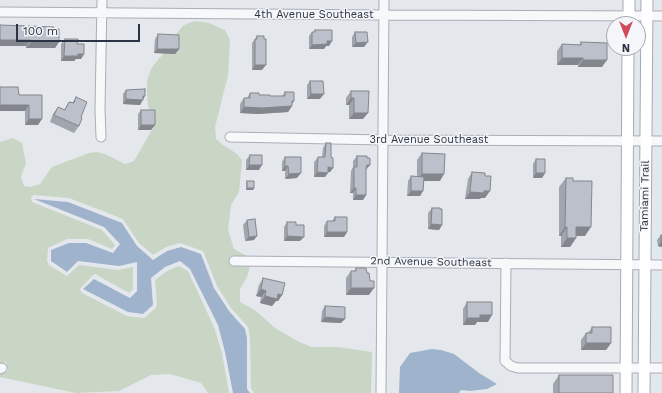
<!DOCTYPE html>
<style>
body{margin:0}
#map{position:relative;width:662px;height:393px;overflow:hidden;background:#e4e7ec;font-family:"Work Sans",sans-serif}
canvas{display:block}
.north{position:absolute;left:606px;top:16px;width:40px;height:40px;box-sizing:border-box;background:#f4f6f9;border:1px solid #a4a8b1;border-radius:50%;rotate:180deg;font-size:11px;font-weight:700;line-height:16px;text-align:center;color:#2b3445}
.north::after{content:'';display:block;margin:auto;width:14px;height:18px;background:#d1495b;clip-path:polygon(50% 0,100% 100%,50% 72%,0 100%)}
.scale{position:absolute;left:16px;top:24px;width:124px;height:18px;box-sizing:border-box;border:2px solid #2b3445;border-top:0;padding-left:5px;font-size:12px;line-height:14px;white-space:nowrap;color:#2b3445;-webkit-text-stroke:3px #f4f6f9;paint-order:stroke}
</style>
<div id="map">
<canvas width="662" height="393"></canvas>
<div class="north">N</div>
<div class="scale">100 m</div>
</div>
<script>
const context = document.querySelector('canvas').getContext('2d');
context.lineJoin = 'round';
function paint(path, color) { context.fillStyle = color; context.fill(path, 'evenodd'); }
const poly = rows => new Path2D(rows.map(r => 'M' + r).join(''));
function stroke(path, color, width, dash) { context.strokeStyle = color; context.lineWidth = width; context.lineCap = dash ? 'butt' : 'round'; context.setLineDash(dash || []); context.stroke(path); }
function label(font, color, halo, rows, align = 'center') {
  context.font = font + ' "Work Sans",sans-serif'; context.lineWidth = 3; context.setLineDash([]); context.textBaseline = 'middle'; context.strokeStyle = halo; context.fillStyle = color; for (const [text, x, y, turn = 0] of rows) {
    context.save(); context.translate(x, y); context.rotate((+turn || 0) * Math.PI / 180); context.textAlign = isNaN(turn) ? turn : align; if (halo) context.strokeText(text, 0, 0); context.fillText(text, 0, 0); context.restore();
  }
}
paint(poly([
 [195,21,209,23,225,30,230,40,228,75,215,127,216,139,223,145,237,154,242,160,239,192,231,205,228,230,234,249,247,256,230,256,230,265,250,266,247,277,240,289,240,302,256,311,275,328,299,342,312,347,338,347,372,352,371,393,254,393,251,388,250,338,248,327,231,308,217,286,203,251,180,243,166,247,153,255,139,243,123,219,69,198,34,195,31,197,32,202,102,230,115,245,112,249,88,239,67,239,48,248,47,261,49,265,67,276,79,265,118,270,133,267,133,289,129,293,95,274,92,276,80,289,82,293,127,316,144,318,156,308,157,304,155,280,167,271,179,266,188,271,214,327,222,353,229,393,208,393,201,383,170,374,151,375,119,391,76,393,0,377,0,374,8,371,6,362,0,364,0,142,13,138,22,143,26,163,21,177,24,186,30,187,40,184,52,167,89,153,97,152,105,154,125,164,134,161,153,128,153,117,148,106,147,94,147,80,152,67,164,53,177,33,184,25]
]), '#c9d6c5');
paint(poly([
 [34,199,68,202,122,223,137,246,153,260,167,251,181,247,201,254,214,288,229,311,245,329,247,338,247,389,250,393,233,393,225,352,218,325,190,269,180,261,165,267,151,278,153,305,143,314,128,312,83,289,94,279,130,298,137,291,137,262,119,266,78,261,67,272,51,261,51,250,69,243,86,243,113,253,120,244,104,227],
 [432,349,441,350,454,354,479,373,497,384,487,389,470,391,461,390,459,393,399,393,400,367,410,353]
]), '#9fb4cc');
const minor = poly([
 [0,12,384,15,662,16],
 [101,137,100,109,102,0],
 [230,137,384,140,662,141],
 [234,261,662,265],
 [506,263,505,361,511,366,518,368,662,368],
 [0,369,2,368],
 [381,393,384,0]
]);
const major = poly([
 [629,24,629,0],
 [626,393,628,48],
 [644,393,647,0]
]);
stroke(minor, '#a9aeb7', 11);
stroke(major, '#a3abb8', 13);
stroke(minor, '#f7f8fa', 9);
stroke(major, '#fff', 11);
paint(poly([
 [54,29,59,42,55,48,26,48,26,46,0,46],
 [315,30,329,46,326,46,324,49,309,49,309,36,312,32,314,32],
 [355,32,364,47,352,47,352,37],
 [158,34,179,49,175,54,154,53,155,39],
 [257,36,262,70,252,70,252,43],
 [65,39,84,54,81,59,76,59,74,61,61,61,61,44],
 [581,42,602,67,578,67,578,65,557,65,557,51,562,44,579,45],
 [310,81,320,99,307,99,307,85],
 [0,87,19,95,42,95,38,125,25,125,25,111,0,111],
 [126,90,143,99,140,105,123,104,123,94],
 [351,91,363,119,349,119,349,105,346,105,346,98],
 [285,92,294,101,292,103,292,106,288,112,258,114,240,113,240,104,244,98,247,98,250,93,259,95,270,96,282,96],
 [76,97,81,117,79,126,74,133,50,122,53,114,58,107,64,110,69,102,72,103],
 [141,110,155,125,151,130,138,130,138,114],
 [326,143,331,157,333,168,330,172,328,172,325,177,314,177,314,162,318,157,322,157,323,148],
 [422,153,440,181,424,181,423,191,420,196,407,196,408,181,411,176,417,176,417,160],
 [250,155,259,170,246,170,246,160],
 [357,156,366,170,366,195,363,200,353,200,353,193,350,193,351,171,353,167,353,161],
 [285,157,297,178,285,179,285,171,282,171,282,162],
 [536,159,545,173,542,178,533,178,533,164],
 [472,172,485,176,485,198,481,198,479,199,465,199,468,179],
 [566,178,573,181,585,236,576,236,576,238,570,247,561,247,561,236,559,236,559,187],
 [247,181,254,188,253,190,246,190,246,183],
 [432,208,442,225,439,230,428,229,428,213],
 [335,217,347,232,344,237,324,237,324,226,327,221,332,221],
 [247,220,254,240,245,241,243,225],
 [287,222,296,225,300,241,284,241,284,227],
 [661,235,662,247,658,246,657,240],
 [356,268,369,295,346,295,346,278,351,271,354,271],
 [263,278,282,295,278,301,276,301,272,306,260,303,261,297,256,296,259,285],
 [467,302,488,322,477,322,475,325,463,325,463,309],
 [325,306,341,323,321,322,322,311],
 [592,327,611,343,606,350,581,350,581,340,586,333,588,333],
 [559,375,613,393,553,393,553,384]
]), '#a1a5ae');
paint(poly([
 [0,40,31,40,26,46,0,46],
 [327,41,332,41,329,46,326,46,324,49,309,49,312,45],
 [31,42,59,42,55,48,26,48],
 [368,42,364,47,352,47,356,43],
 [157,49,179,49,175,54,154,53],
 [78,54,84,54,81,59,76,59,74,61,61,61,64,56],
 [562,58,583,58,578,65,557,65],
 [583,60,607,60,602,67,578,67],
 [255,65,266,65,262,70,252,70],
 [311,94,324,94,320,99,307,99],
 [143,96,145,96,140,105,123,104,126,99],
 [351,98,354,98,349,105,346,105],
 [294,101,290,106,292,106,288,112,258,114,240,113,244,107],
 [0,105,29,105,25,111,0,111],
 [354,113,368,113,363,119,349,119],
 [29,119,42,119,38,125,25,125],
 [141,125,155,125,151,130,138,130],
 [249,165,262,165,259,170,246,170],
 [367,165,370,165,366,170],
 [285,166,288,166,285,171,282,171],
 [328,167,333,168,330,172,325,172],
 [317,172,328,173,325,177,314,177],
 [301,173,297,178,285,179,289,174],
 [536,173,545,173,542,178,533,178],
 [422,174,444,174,440,181,417,181],
 [247,188,254,188,253,190,246,190],
 [354,188,356,188,353,193,350,193],
 [411,191,423,191,420,196,407,196],
 [484,191,490,191,485,198,481,198,479,199,465,199,470,192],
 [356,195,366,195,363,200,353,200],
 [431,224,442,225,439,230,428,229],
 [565,227,567,227,561,236,559,236],
 [576,227,591,227,585,236,570,236],
 [327,232,347,232,344,237,324,237],
 [257,236,254,240,245,241,249,237],
 [287,236,304,237,300,241,284,241],
 [567,238,576,238,570,247,561,247],
 [661,242,662,242,662,247,658,246],
 [351,288,374,288,369,295,346,295],
 [261,289,266,291,261,297,256,296],
 [278,294,282,295,278,301,276,301,272,306,260,303,265,296],
 [480,315,492,315,488,322,477,322,475,325,463,325,467,318],
 [325,317,345,319,341,323,321,322],
 [586,343,611,343,606,350,581,350]
]), '#83868d');
const building = poly([
 [0,25,54,27,54,29,59,29,59,42,31,42,31,40,0,40,0,25],
 [315,30,332,30,332,41,327,41,327,44,312,45,312,32,315,32,315,30],
 [355,32,367,32,368,42,356,43,355,32],
 [158,34,179,35,179,49,157,49,158,34],
 [257,36,264,36,264,39,266,39,266,65,255,65,255,39,257,39,257,36],
 [65,39,78,39,77,44,84,44,84,54,78,54,78,56,64,56,65,39],
 [581,42,607,43,607,60,583,60,583,58,562,58,562,44,581,45,581,42],
 [310,81,323,81,324,94,311,94,310,81],
 [0,87,18,87,19,95,42,95,42,119,29,119,29,105,0,105,0,87],
 [145,89,145,96,143,96,143,100,126,99,126,90,145,89],
 [351,91,369,91,368,113,354,113,354,98,351,98,351,91],
 [285,92,294,92,294,101,292,101,292,106,262,108,244,107,244,98,250,98,250,93,259,93,259,95,270,95,270,96,285,96,285,92],
 [76,97,87,102,81,117,82,118,79,126,54,115,58,107,65,110,69,102,74,103,76,97],
 [141,110,155,110,155,125,141,125,141,110],
 [326,143,331,143,331,157,333,158,333,168,328,167,328,173,317,172,318,157,325,157,326,143],
 [422,153,445,154,444,174,422,174,422,153],
 [250,155,262,155,262,165,249,165,250,155],
 [357,156,367,156,367,158,370,158,370,165,367,165,366,167,366,195,356,195,356,188,354,188,354,167,357,167,357,156],
 [285,157,301,157,301,173,289,174,288,166,285,166,285,157],
 [536,159,545,159,545,173,536,173,536,159],
 [472,172,485,173,485,176,491,176,490,191,484,191,484,193,470,192,472,172],
 [411,176,424,177,423,191,411,191,411,176],
 [566,178,573,178,573,181,592,181,591,227,576,227,576,238,567,238,567,227,565,227,566,178],
 [247,181,254,181,254,188,247,188,247,181],
 [432,208,440,208,440,209,442,209,442,225,431,224,432,208],
 [335,217,347,217,347,232,327,232,327,221,335,221,335,217],
 [255,219,257,236,249,237,247,220,255,219],
 [287,222,296,222,296,225,304,225,304,237,287,236,287,222],
 [661,235,662,235,662,242,661,242,661,235],
 [356,268,366,268,367,273,369,273,370,281,374,281,374,288,351,288,351,271,356,271,356,268],
 [263,278,285,283,282,295,278,294,277,299,265,296,266,291,261,289,263,278],
 [467,302,492,302,492,315,480,315,480,318,467,318,467,302],
 [325,306,345,307,345,319,325,317,325,306],
 [592,327,611,327,611,343,586,343,586,333,592,333,592,327],
 [559,375,613,375,613,393,559,393,559,375]
]);
paint(building, '#bbc0ca');
stroke(building, '#83868d', 1);
label('11px', '#2b3445', '#f4f6f9', [
 ["4th Avenue Southeast",314,15],
 ["3rd Avenue Southeast",429,140],
 ["Tamiami Trail",645,196,-89],
 ["2nd Avenue Southeast",431,262,1]
]);
</script>
